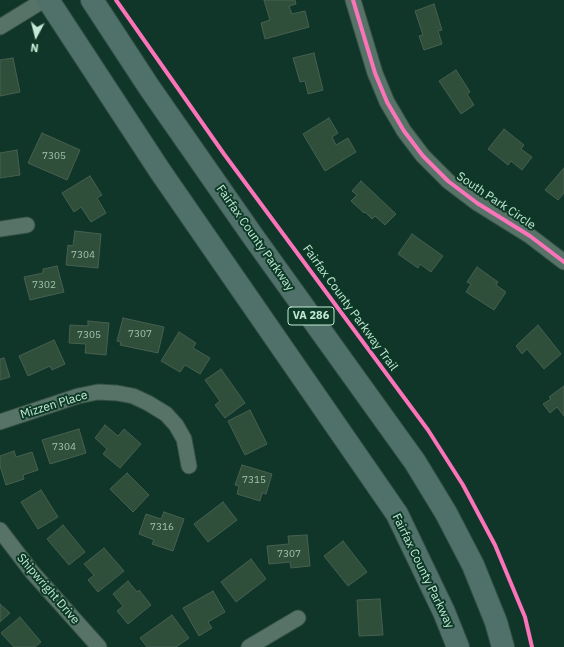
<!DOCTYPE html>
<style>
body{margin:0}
#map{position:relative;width:564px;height:647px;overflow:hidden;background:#103629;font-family:"IBM Plex Sans",sans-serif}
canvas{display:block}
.north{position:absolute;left:16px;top:16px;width:40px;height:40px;-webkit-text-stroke:3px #0d3927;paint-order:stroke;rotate:187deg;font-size:11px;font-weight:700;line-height:16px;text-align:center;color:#c4ead6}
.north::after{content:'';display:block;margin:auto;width:14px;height:18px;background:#c4ead6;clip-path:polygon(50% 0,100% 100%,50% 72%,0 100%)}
</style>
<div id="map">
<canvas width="564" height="647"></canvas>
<div class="north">N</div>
</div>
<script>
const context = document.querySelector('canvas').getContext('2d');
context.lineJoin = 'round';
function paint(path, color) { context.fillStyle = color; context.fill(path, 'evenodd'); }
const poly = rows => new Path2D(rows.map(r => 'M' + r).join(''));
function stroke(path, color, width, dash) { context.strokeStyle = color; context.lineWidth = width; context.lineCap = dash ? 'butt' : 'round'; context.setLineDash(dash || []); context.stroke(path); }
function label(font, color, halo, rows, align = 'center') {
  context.font = font + ' "IBM Plex Sans",sans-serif'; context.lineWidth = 4; context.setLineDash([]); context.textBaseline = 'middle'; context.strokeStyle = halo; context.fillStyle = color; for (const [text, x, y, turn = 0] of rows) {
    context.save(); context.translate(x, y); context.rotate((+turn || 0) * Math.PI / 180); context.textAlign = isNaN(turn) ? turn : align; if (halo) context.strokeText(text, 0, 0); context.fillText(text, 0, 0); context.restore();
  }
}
const building = poly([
 [264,0,295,0,296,4,289,6,292,14,305,11,309,27,265,39,261,23,270,20,264,0],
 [434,4,442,30,438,31,442,44,424,50,419,36,423,35,415,11,434,4],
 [314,53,323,90,308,94,305,81,300,82,293,58,314,53],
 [13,58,20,92,0,96,0,60,13,58],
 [456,70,470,92,467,94,474,105,461,114,439,81,456,70],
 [329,118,338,133,332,137,336,145,348,138,356,152,325,171,303,134,329,118],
 [504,129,524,145,521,149,532,157,522,170,511,161,508,165,488,149,504,129],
 [42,133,80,150,67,180,28,163,42,133],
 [17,150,20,175,0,178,0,153,17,150],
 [564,168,564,193,558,200,545,190,564,168],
 [90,176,102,195,97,198,106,213,91,222,81,207,74,212,62,193,90,176],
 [361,181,396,214,385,225,375,216,372,219,365,212,364,213,351,201,357,195,352,191,361,181],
 [75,231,101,234,98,268,66,265,68,245,73,246,75,231],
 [412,234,443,256,431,272,420,264,418,268,398,254,412,234],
 [57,266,64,292,30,300,24,277,43,273,43,269,57,266],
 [477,267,498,282,496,285,506,292,494,310,466,292,471,284,467,282,477,267],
 [123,318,164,327,158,353,120,345,121,342,117,341,123,318],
 [88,321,109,323,106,355,85,353,86,344,69,343,70,325,88,326,88,321],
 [538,325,561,354,544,369,527,349,522,354,516,346,538,325],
 [179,332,196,343,193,348,210,358,200,374,185,365,180,372,161,361,179,332],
 [54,340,65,364,52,370,50,366,28,376,19,356,54,340],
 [4,358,10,377,0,380,0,359,4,358],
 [221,369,245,403,225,418,215,405,220,401,205,380,221,369],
 [564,386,564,416,557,407,550,413,543,404,551,399,549,397,564,386],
 [250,410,267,444,245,455,228,421,250,410],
 [105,425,118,436,124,429,141,444,120,468,103,454,107,449,95,438,105,425],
 [79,429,86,453,50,464,42,440,79,429],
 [14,451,16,457,32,452,38,470,23,475,24,479,6,485,0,466,0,456,14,451],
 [242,465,272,474,266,494,262,493,260,501,237,494,239,486,235,485,242,465],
 [127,473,149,495,133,512,110,489,127,473],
 [41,490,58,517,38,529,21,502,41,490],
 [223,502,237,520,208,542,194,524,223,502],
 [164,512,184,519,173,551,152,544,154,540,139,534,146,514,161,519,164,512],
 [63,525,85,552,69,565,47,539,63,525],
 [307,535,310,566,291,568,290,562,269,564,267,546,289,544,288,536,307,535],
 [343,541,367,572,348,586,324,556,343,541],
 [104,548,124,571,98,592,88,580,94,575,84,564,104,548],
 [251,559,266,579,236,602,221,582,251,559],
 [128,581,137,592,139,590,151,605,128,624,117,611,123,606,113,594,128,581],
 [213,591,225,612,208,622,212,628,199,636,183,608,213,591],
 [380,599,383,635,359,636,357,600,380,599],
 [0,604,10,613,0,622,0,604],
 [172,615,189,638,176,647,147,647,140,638,172,615],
 [20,617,41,642,35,647,14,647,1,633,20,617]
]);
paint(building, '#304f3a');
stroke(building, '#466051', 1);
const minor = poly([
 [353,0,375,73,387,102,404,131,423,156,448,181,477,203,530,236,564,262],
 [0,27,44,0],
 [0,229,27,225],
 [0,422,78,396,98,392,117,393,133,396,148,403,166,414,176,425,184,439,189,466],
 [0,530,32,572,99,647],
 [249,647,298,618]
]);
const trunk = poly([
 [48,0,160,171,397,514,444,612,458,647],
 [92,0,149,87,252,235,415,462,446,513,473,565,496,622,503,647]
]);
stroke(minor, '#334f44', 17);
stroke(trunk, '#334f44', 24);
stroke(minor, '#577367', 15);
stroke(trunk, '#50716a', 22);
stroke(poly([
 [116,0,224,154,428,430,463,485,495,545,525,617,532,647],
 [353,0,375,73,387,102,404,131,423,156,448,181,477,203,530,236,564,262]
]), '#fb73b8', 4);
label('10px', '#9fc3af', null, [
 ["7305",54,156],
 ["7304",83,255],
 ["7302",44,285],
 ["7307",140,334],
 ["7305",89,335],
 ["7304",64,447],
 ["7315",254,480],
 ["7316",162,527],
 ["7307",289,554]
]);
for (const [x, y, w] of [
 [311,316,46]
]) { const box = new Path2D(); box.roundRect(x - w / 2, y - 9, w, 18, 3); context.fillStyle = '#0d3927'; context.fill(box); stroke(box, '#c4ead6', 1); }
label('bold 11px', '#c4ead6', null, [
 ["VA 286",311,316]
]);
label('12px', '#c4ead6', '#0d3927', [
 ["South Park Circle",496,201,34],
 ["Fairfax County Parkway",255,238,55],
 ["Fairfax County Parkway Trail",350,308,54],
 ["Mizzen Place",54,405,-17],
 ["Fairfax County Parkway",423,571,64],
 ["Shipwright Drive",48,589,49]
]);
</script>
